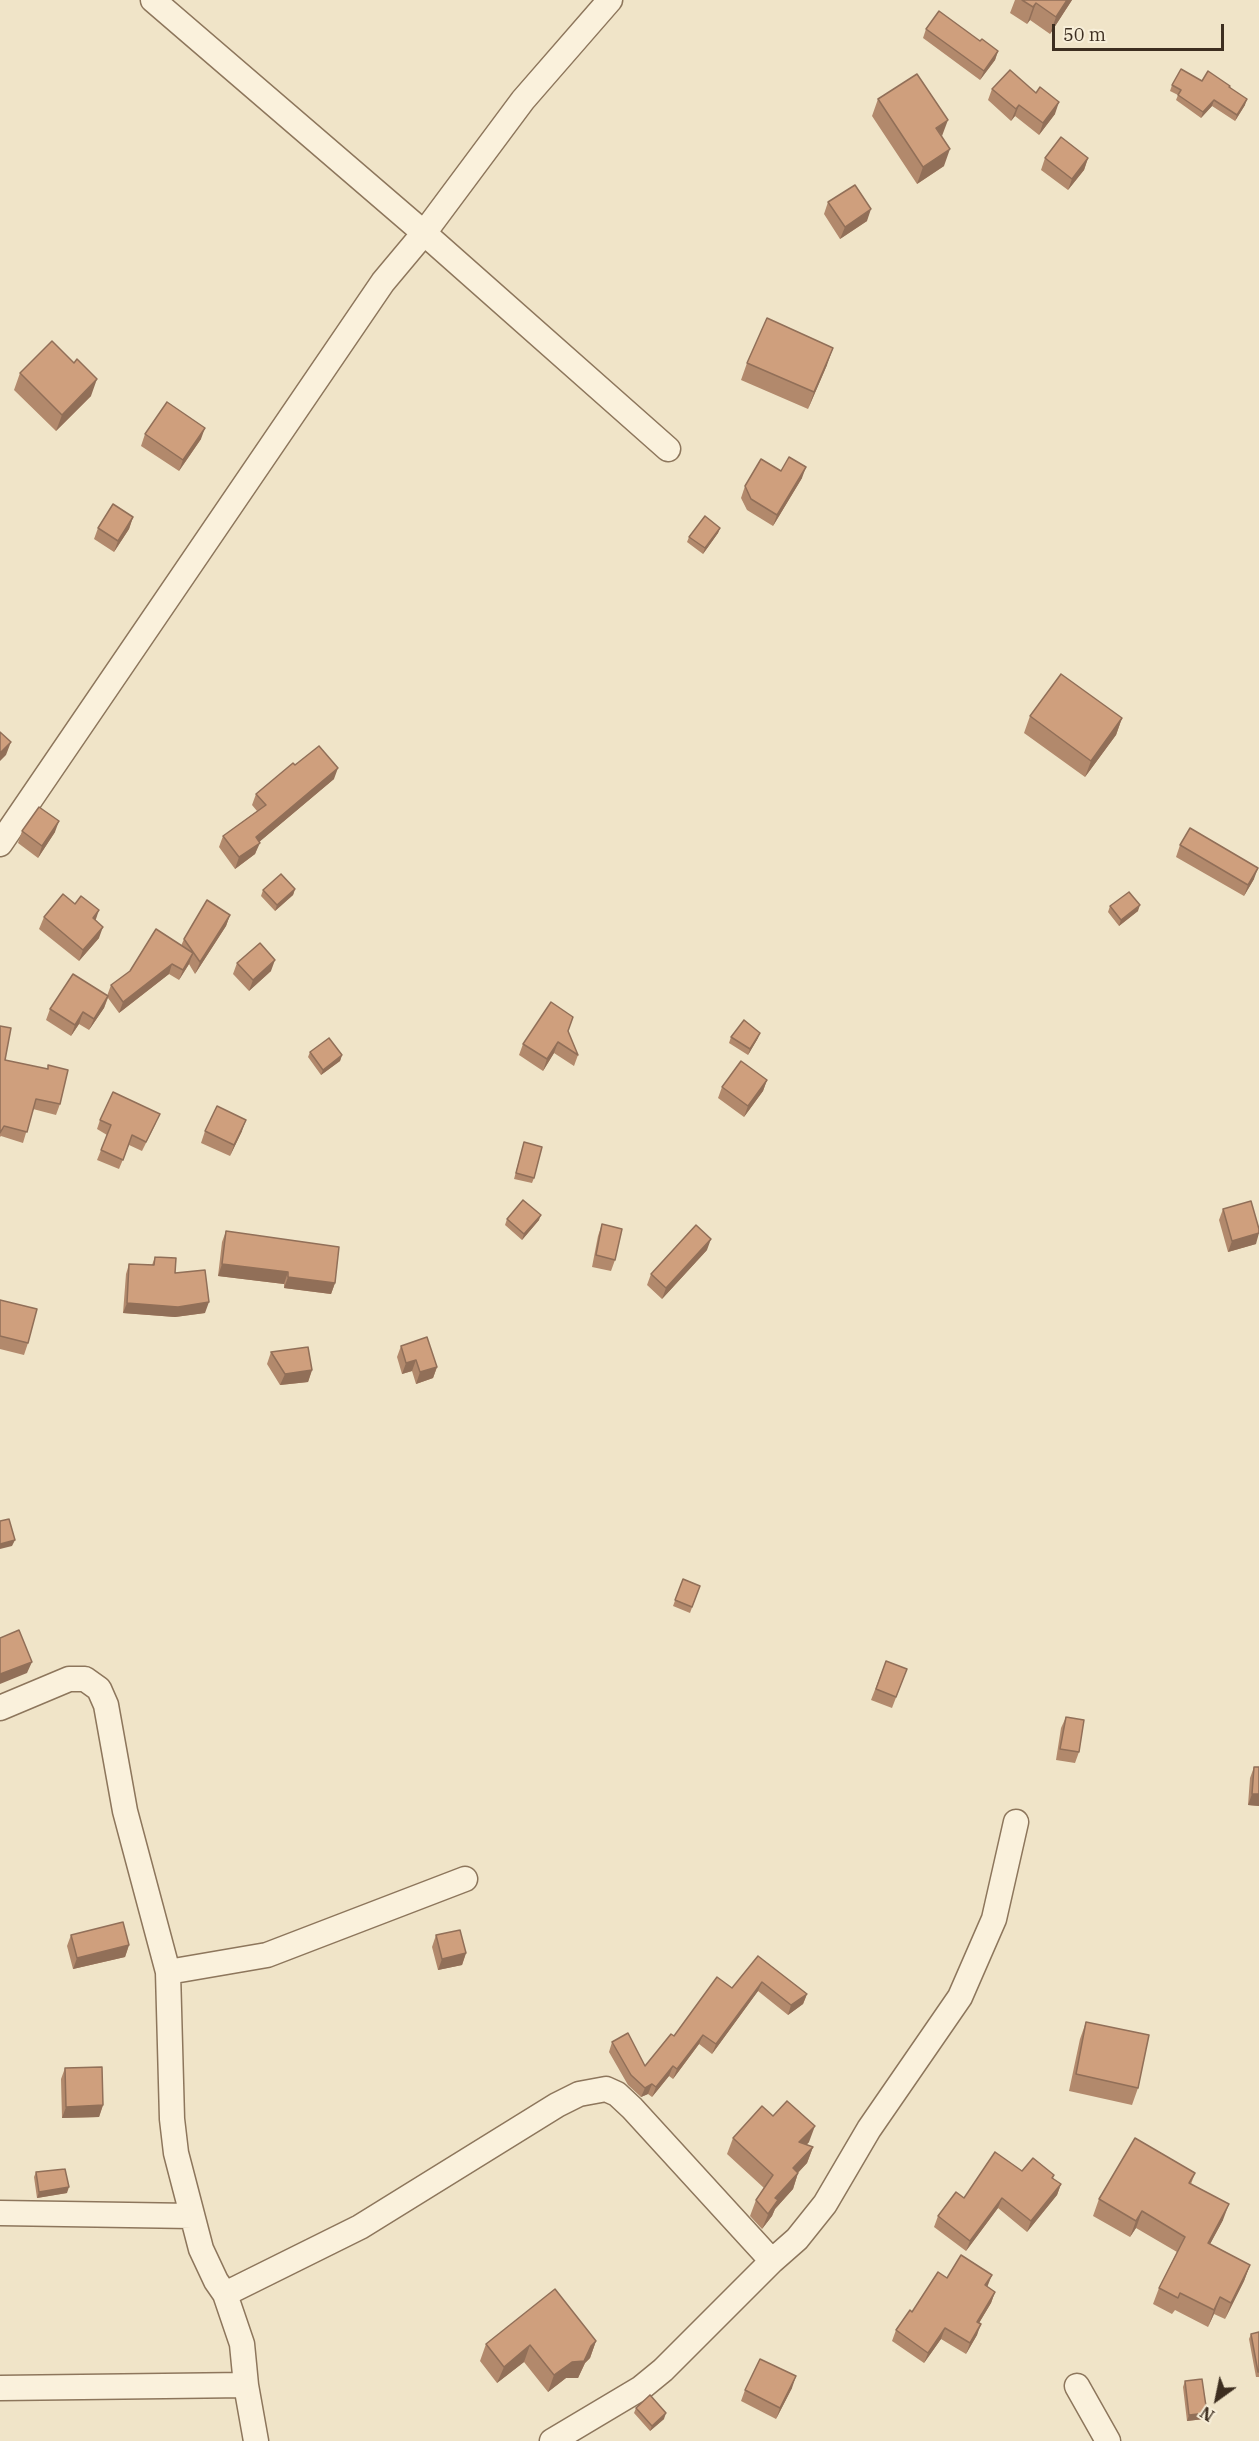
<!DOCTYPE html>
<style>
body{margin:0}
#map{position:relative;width:1259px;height:2441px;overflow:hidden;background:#f0e4c8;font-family:"IBM Plex Serif",serif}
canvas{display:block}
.north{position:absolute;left:1187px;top:2369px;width:60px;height:60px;-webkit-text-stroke:4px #f7eed8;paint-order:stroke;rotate:213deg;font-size:16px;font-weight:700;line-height:24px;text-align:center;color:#3d2e20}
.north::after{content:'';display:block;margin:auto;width:21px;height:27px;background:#3d2e20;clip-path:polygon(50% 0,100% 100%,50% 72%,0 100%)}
.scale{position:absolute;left:1052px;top:24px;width:172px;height:27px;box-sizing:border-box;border:3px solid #3d2e20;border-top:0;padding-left:8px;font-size:18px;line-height:21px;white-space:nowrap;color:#3d2e20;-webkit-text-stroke:4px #f7eed8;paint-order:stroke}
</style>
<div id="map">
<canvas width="1259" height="2441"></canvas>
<div class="north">N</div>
<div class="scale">50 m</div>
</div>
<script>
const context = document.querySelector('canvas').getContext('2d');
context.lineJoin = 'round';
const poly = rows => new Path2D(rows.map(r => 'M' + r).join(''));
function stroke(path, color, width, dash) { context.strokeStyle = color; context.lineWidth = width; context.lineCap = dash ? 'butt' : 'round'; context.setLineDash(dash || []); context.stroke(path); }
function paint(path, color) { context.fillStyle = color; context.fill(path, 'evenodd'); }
const minor = poly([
 [153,0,424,233,668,449],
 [0,844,383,282,424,233,523,100,610,0],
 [0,1708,69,1679,85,1679,99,1689,106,1705,125,1811,168,1972,172,2119,176,2153,201,2249,216,2281,225,2294,242,2344,246,2385,256,2441],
 [168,1972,267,1955,465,1879],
 [0,2213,192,2216],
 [225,2294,360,2227,557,2105,579,2094,606,2089,617,2094,632,2108,772,2261],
 [1077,2386,1108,2441],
 [0,2388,246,2385],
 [552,2441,641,2388,663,2370,772,2261,797,2239,825,2204,869,2129,960,1997,994,1919,1016,1822]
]);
stroke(minor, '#8d765c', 27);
stroke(minor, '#faf1dc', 24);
paint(poly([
 [1015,0,1072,0,1050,34,1030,20,1027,24,1010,13],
 [926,29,980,41,998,51,995,60,980,80,923,38],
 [1172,85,1230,87,1245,105,1235,121,1212,106,1201,118,1176,100,1178,95,1170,91],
 [992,89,1055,114,1039,135,1015,116,1011,121,988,100],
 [878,99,942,136,944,166,917,184,872,116],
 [1045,158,1088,158,1084,170,1068,190,1041,170],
 [828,202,867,221,840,239,824,214],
 [747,363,827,365,808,409,741,380],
 [20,373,91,396,56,431,14,390],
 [145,434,201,439,179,471,141,446],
 [781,471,802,478,773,526,747,510,741,498,745,486],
 [133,517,129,529,114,552,94,539,98,528],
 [720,528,718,533,703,554,687,542,689,537],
 [1030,716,1122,718,1116,735,1085,777,1024,733],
 [295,765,334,779,259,842,255,854,235,869,219,847,223,836,257,811,252,805,256,794],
 [22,831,55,832,38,858,18,843],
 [1180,845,1254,879,1244,896,1176,857],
 [295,889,293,895,275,911,261,896,263,890],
 [1110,906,1138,911,1119,926,1108,912],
 [230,915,226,926,195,974,189,964,179,980,169,974,119,1013,108,998,104,1008,89,1030,79,1024,71,1036,46,1020,50,1009,107,996,111,985,181,946,184,939],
 [44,917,95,921,99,938,79,961,39,929],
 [237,963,271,971,249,991,233,974],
 [0,1026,5,1060,60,1104,56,1115,33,1109,23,1143,1,1136,0,1137],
 [568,1031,578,1055,574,1066,554,1053,543,1071,519,1055,523,1044],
 [731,1037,758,1038,748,1055,729,1043],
 [310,1052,342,1055,340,1061,321,1075,308,1057],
 [767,1080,763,1091,744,1117,718,1098,722,1087],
 [100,1120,156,1123,142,1151,129,1145,119,1169,97,1160,107,1135,97,1129],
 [205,1131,242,1131,230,1156,201,1143],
 [524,1142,534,1178,532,1183,514,1179],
 [1223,1209,1256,1244,1228,1252,1219,1220],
 [507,1219,539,1220,522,1240,505,1225],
 [602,1224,615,1260,611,1271,592,1267,598,1236],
 [226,1231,335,1283,331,1294,284,1288,284,1284,218,1276,222,1242],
 [707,1250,662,1299,647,1285,651,1274],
 [155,1257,175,1273,205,1313,175,1317,123,1313,126,1274,129,1264,152,1265],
 [0,1300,28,1343,24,1355,0,1349],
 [401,1346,437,1367,433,1378,416,1384,412,1371,402,1374,397,1357],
 [271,1352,312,1370,308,1382,280,1385,267,1364],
 [683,1579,700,1586,690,1613,673,1606],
 [886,1661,907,1669,892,1708,871,1700],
 [1066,1717,1079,1752,1075,1763,1056,1760,1061,1728],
 [1254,1767,1259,1806,1248,1805,1250,1778],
 [71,1935,129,1945,125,1957,73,1969,67,1946],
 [436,1935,466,1953,462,1965,438,1970,432,1947],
 [758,1956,807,1994,803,2004,788,2015,758,1991,712,2054,699,2044,673,2079,669,2076,652,2097,648,2094,641,2097,628,2085,609,2052,612,2042,645,2066,674,2036,732,1988],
 [1086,2022,1138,2088,1132,2105,1069,2091,1080,2039],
 [65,2068,103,2105,99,2117,62,2118,61,2079],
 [773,2116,809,2142,806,2145,813,2147,807,2163,798,2173,793,2189,775,2209,772,2216,762,2229,750,2216,756,2200,764,2188,727,2154,733,2138],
 [1022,2171,1054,2175,1053,2178,1061,2184,1057,2195,1027,2232,998,2208,966,2251,934,2227,938,2216,964,2198],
 [36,2172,67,2193,37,2198,34,2177],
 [1195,2173,1191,2184,1223,2220,1210,2244,1250,2265,1244,2281,1225,2319,1214,2314,1208,2327,1175,2310,1172,2314,1153,2304,1159,2288,1177,2252,1136,2228,1130,2237,1093,2216,1099,2199],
 [947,2278,988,2285,987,2287,995,2292,991,2303,979,2323,977,2335,966,2354,941,2339,924,2363,892,2341,896,2330,912,2312],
 [1259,2332,1259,2377,1256,2377,1249,2339,1251,2334],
 [596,2341,590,2358,585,2363,578,2378,566,2378,548,2392,524,2362,497,2383,480,2361,486,2344],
 [1185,2381,1207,2413,1204,2419,1187,2421,1183,2387],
 [792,2388,776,2419,741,2401,745,2390],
 [636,2408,664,2419,650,2431,634,2413]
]), '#b2896c');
paint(poly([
 [1067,0,1072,0,1050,34,1056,17],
 [1036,3,1030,20,1027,24,1033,7],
 [998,51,995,60,980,80,984,71],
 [1247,99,1245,105,1235,121,1237,115],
 [1214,100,1212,106,1201,118,1203,112],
 [1059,102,1055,114,1039,135,1043,123],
 [1019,105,1015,116,1011,121,1016,109],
 [948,120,942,136,936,128],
 [950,149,944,166,917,184,923,167],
 [1088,158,1084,170,1068,190,1072,179],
 [871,209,867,221,840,239,845,227],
 [833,348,827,365,808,409,814,392],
 [97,379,91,396,56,431,62,415],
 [205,428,201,439,179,471,183,460],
 [806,467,802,478,773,526,777,515],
 [133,517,129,529,114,552,118,541],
 [720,528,718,533,703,554,705,548],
 [1122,718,1116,735,1085,777,1091,761],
 [11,742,6,755,0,761,0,753],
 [338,768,334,779,252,848,260,843,255,854,235,869,239,857,256,837],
 [59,821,55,832,38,858,42,846],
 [1258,868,1254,879,1244,896,1248,885],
 [295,889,293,895,275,911,277,905],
 [1140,905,1138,911,1119,926,1121,920],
 [99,910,95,922,93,918],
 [230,915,226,926,195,974,200,962],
 [103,927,99,938,79,961,83,950],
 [193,953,189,964,179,980,183,970],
 [275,960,271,971,249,991,253,980],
 [172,964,169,974,119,1013,123,1002],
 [108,996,104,1008,89,1030,94,1019],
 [83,1012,79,1024,71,1036,75,1025],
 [760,1033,758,1038,748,1055,750,1049],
 [558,1042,554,1053,543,1071,547,1059],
 [342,1055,340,1061,321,1075,323,1070],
 [767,1080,763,1091,744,1117,748,1106],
 [246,1120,242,1131,230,1156,234,1145],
 [541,1215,539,1220,522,1240,524,1234],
 [1259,1233,1256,1244,1228,1252,1232,1241],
 [711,1239,707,1250,662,1299,666,1288],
 [222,1264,288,1272,284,1284,218,1276],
 [288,1277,335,1283,331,1294,284,1288],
 [209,1302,205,1313,175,1317,123,1313,127,1303],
 [416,1360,412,1371,402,1374,406,1363],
 [437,1367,433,1378,416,1384,420,1372],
 [312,1370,308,1382,280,1385,285,1374],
 [15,1540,12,1546,0,1549,0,1544],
 [32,1662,27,1673,0,1684,0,1674],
 [1252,1794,1259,1794,1259,1806,1248,1805],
 [129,1945,125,1957,73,1969,77,1958],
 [466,1953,462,1965,438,1970,442,1959],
 [762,1982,758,1991,712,2054,716,2044],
 [807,1994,803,2004,788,2015,791,2005],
 [703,2035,699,2044,673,2079,677,2069],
 [673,2066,669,2076,652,2097,656,2087],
 [652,2084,648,2094,641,2097,645,2088],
 [103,2105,99,2117,62,2118,66,2107],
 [815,2126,809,2142,794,2158,799,2142],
 [813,2147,807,2163,787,2184,793,2168],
 [798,2173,793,2189,775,2209,772,2216,762,2229,775,2198],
 [1061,2184,1057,2195,1027,2232,1031,2221],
 [69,2187,67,2193,37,2198,39,2192],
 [1002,2198,998,2208,966,2251,970,2241],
 [1229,2204,1223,2220,1202,2259,1208,2243],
 [1142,2211,1136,2228,1130,2237,1136,2221],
 [1250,2265,1244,2281,1225,2319,1231,2303],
 [992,2275,988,2285,981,2296,985,2285],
 [995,2292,991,2303,973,2333,977,2322],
 [1220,2297,1214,2314,1208,2327,1214,2310],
 [981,2324,977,2335,966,2354,970,2343],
 [945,2328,941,2339,924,2363,928,2353],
 [596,2341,590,2358,585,2363,578,2378,566,2378,548,2392,554,2375],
 [530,2345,524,2362,497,2383,504,2367],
 [796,2376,792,2388,776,2419,780,2408],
 [666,2413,664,2419,650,2431,652,2426],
 [1207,2413,1204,2419,1187,2421,1189,2415]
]), '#916f58');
const building = poly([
 [1022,0,1067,0,1056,17,1036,3,1033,7,1022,0],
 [939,11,980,41,982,39,998,51,984,71,926,29,939,11],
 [1181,69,1202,81,1208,71,1230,86,1229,87,1247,99,1237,115,1214,100,1203,112,1178,95,1181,90,1172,85,1181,69],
 [1010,70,1036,93,1040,87,1059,102,1043,123,1019,105,1016,109,992,89,1010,70],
 [917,74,948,120,936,128,950,149,923,167,878,99,917,74],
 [1061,137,1088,158,1072,179,1045,158,1061,137],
 [855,185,871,209,845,227,828,202,855,185],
 [767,318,833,348,814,392,747,363,767,318],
 [52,341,74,363,77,359,97,379,62,415,20,373,52,341],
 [167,402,205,428,183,460,145,434,167,402],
 [789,457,806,467,777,515,751,499,745,486,761,459,781,471,789,457],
 [113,504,133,517,118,541,98,528,113,504],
 [705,516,720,528,705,548,689,537,705,516],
 [1061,674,1122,718,1091,761,1030,716,1061,674],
 [0,732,11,742,0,753,0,732],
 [319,746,338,768,256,837,260,843,239,857,223,836,266,805,256,794,293,763,295,765,319,746],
 [39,807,59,821,42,846,22,831,39,807],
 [1190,828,1258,868,1248,885,1180,845,1190,828],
 [281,874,295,889,277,905,263,890,281,874],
 [1129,892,1140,905,1121,920,1110,906,1129,892],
 [63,894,75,904,81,896,99,910,93,918,103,927,83,950,44,917,63,894],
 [207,900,230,915,200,962,184,939,207,900],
 [156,929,193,953,183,970,172,964,123,1002,111,985,130,971,156,929],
 [260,943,275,960,253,980,237,963,260,943],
 [73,974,108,996,94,1019,83,1012,75,1025,50,1009,73,974],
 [551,1002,573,1017,568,1031,578,1055,558,1042,547,1059,523,1044,551,1002],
 [744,1020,760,1033,750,1049,731,1037,744,1020],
 [0,1026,11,1028,5,1060,48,1069,48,1065,68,1070,60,1104,36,1099,27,1132,4,1126,0,1133,0,1026],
 [329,1038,342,1055,323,1070,310,1052,329,1038],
 [741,1061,767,1080,748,1106,722,1087,741,1061],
 [113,1092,160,1114,146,1142,132,1135,123,1160,101,1150,111,1125,100,1120,113,1092],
 [217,1106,246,1120,234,1145,205,1131,217,1106],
 [524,1142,542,1147,534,1178,516,1173,524,1142],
 [523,1200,541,1215,524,1234,507,1219,523,1200],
 [1251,1201,1259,1229,1259,1233,1232,1241,1223,1209,1251,1201],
 [602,1224,622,1229,615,1260,596,1255,602,1224],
 [696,1225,711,1239,666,1288,651,1274,696,1225],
 [226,1231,339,1247,335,1283,288,1277,288,1272,222,1264,226,1231],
 [155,1257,176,1258,175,1273,205,1270,209,1302,178,1307,127,1303,129,1264,154,1265,155,1257],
 [0,1300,37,1309,28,1343,0,1336,0,1300],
 [427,1337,437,1367,420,1372,416,1360,406,1363,401,1346,427,1337],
 [308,1347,312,1370,285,1374,271,1352,308,1347],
 [9,1519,15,1540,0,1544,0,1521,9,1519],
 [683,1579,700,1586,692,1607,675,1600,683,1579],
 [19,1630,32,1662,0,1674,0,1638,19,1630],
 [886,1661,907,1669,896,1697,876,1689,886,1661],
 [1066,1717,1084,1720,1079,1752,1060,1749,1066,1717],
 [1254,1767,1259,1767,1259,1794,1252,1794,1254,1767],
 [123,1922,129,1945,77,1958,71,1935,123,1922],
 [460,1930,466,1953,442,1959,436,1935,460,1930],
 [758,1956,807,1994,791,2005,762,1982,716,2044,703,2035,677,2069,673,2066,656,2087,652,2084,645,2088,631,2075,612,2042,628,2033,645,2066,671,2034,674,2036,717,1977,732,1988,758,1956],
 [1086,2022,1149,2035,1138,2088,1076,2074,1086,2022],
 [102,2067,103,2105,66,2107,65,2068,102,2067],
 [787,2101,815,2126,799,2142,813,2147,793,2168,798,2173,775,2198,778,2200,768,2214,756,2200,773,2175,733,2138,762,2106,773,2116,787,2101],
 [1135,2138,1195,2173,1189,2183,1229,2204,1208,2243,1250,2265,1231,2303,1220,2297,1214,2310,1180,2293,1178,2298,1159,2288,1185,2237,1142,2211,1136,2221,1099,2199,1135,2138],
 [995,2152,1022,2171,1033,2158,1054,2175,1052,2178,1061,2184,1031,2221,1002,2198,970,2241,938,2216,956,2192,964,2198,995,2152],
 [65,2169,69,2187,39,2192,36,2172,65,2169],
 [961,2255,992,2275,985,2285,995,2292,977,2322,981,2324,970,2343,945,2328,928,2353,896,2330,910,2310,912,2312,938,2272,947,2278,961,2255],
 [555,2289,596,2341,591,2346,584,2361,572,2362,554,2375,530,2345,504,2367,486,2344,555,2289],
 [1259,2332,1259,2372,1258,2372,1251,2334,1259,2332],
 [760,2359,796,2376,780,2408,745,2390,760,2359],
 [1202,2379,1207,2413,1189,2415,1185,2381,1202,2379],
 [650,2395,666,2413,652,2426,636,2408,650,2395]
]);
paint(building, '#cf9f7d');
stroke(building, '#916f58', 1.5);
</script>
